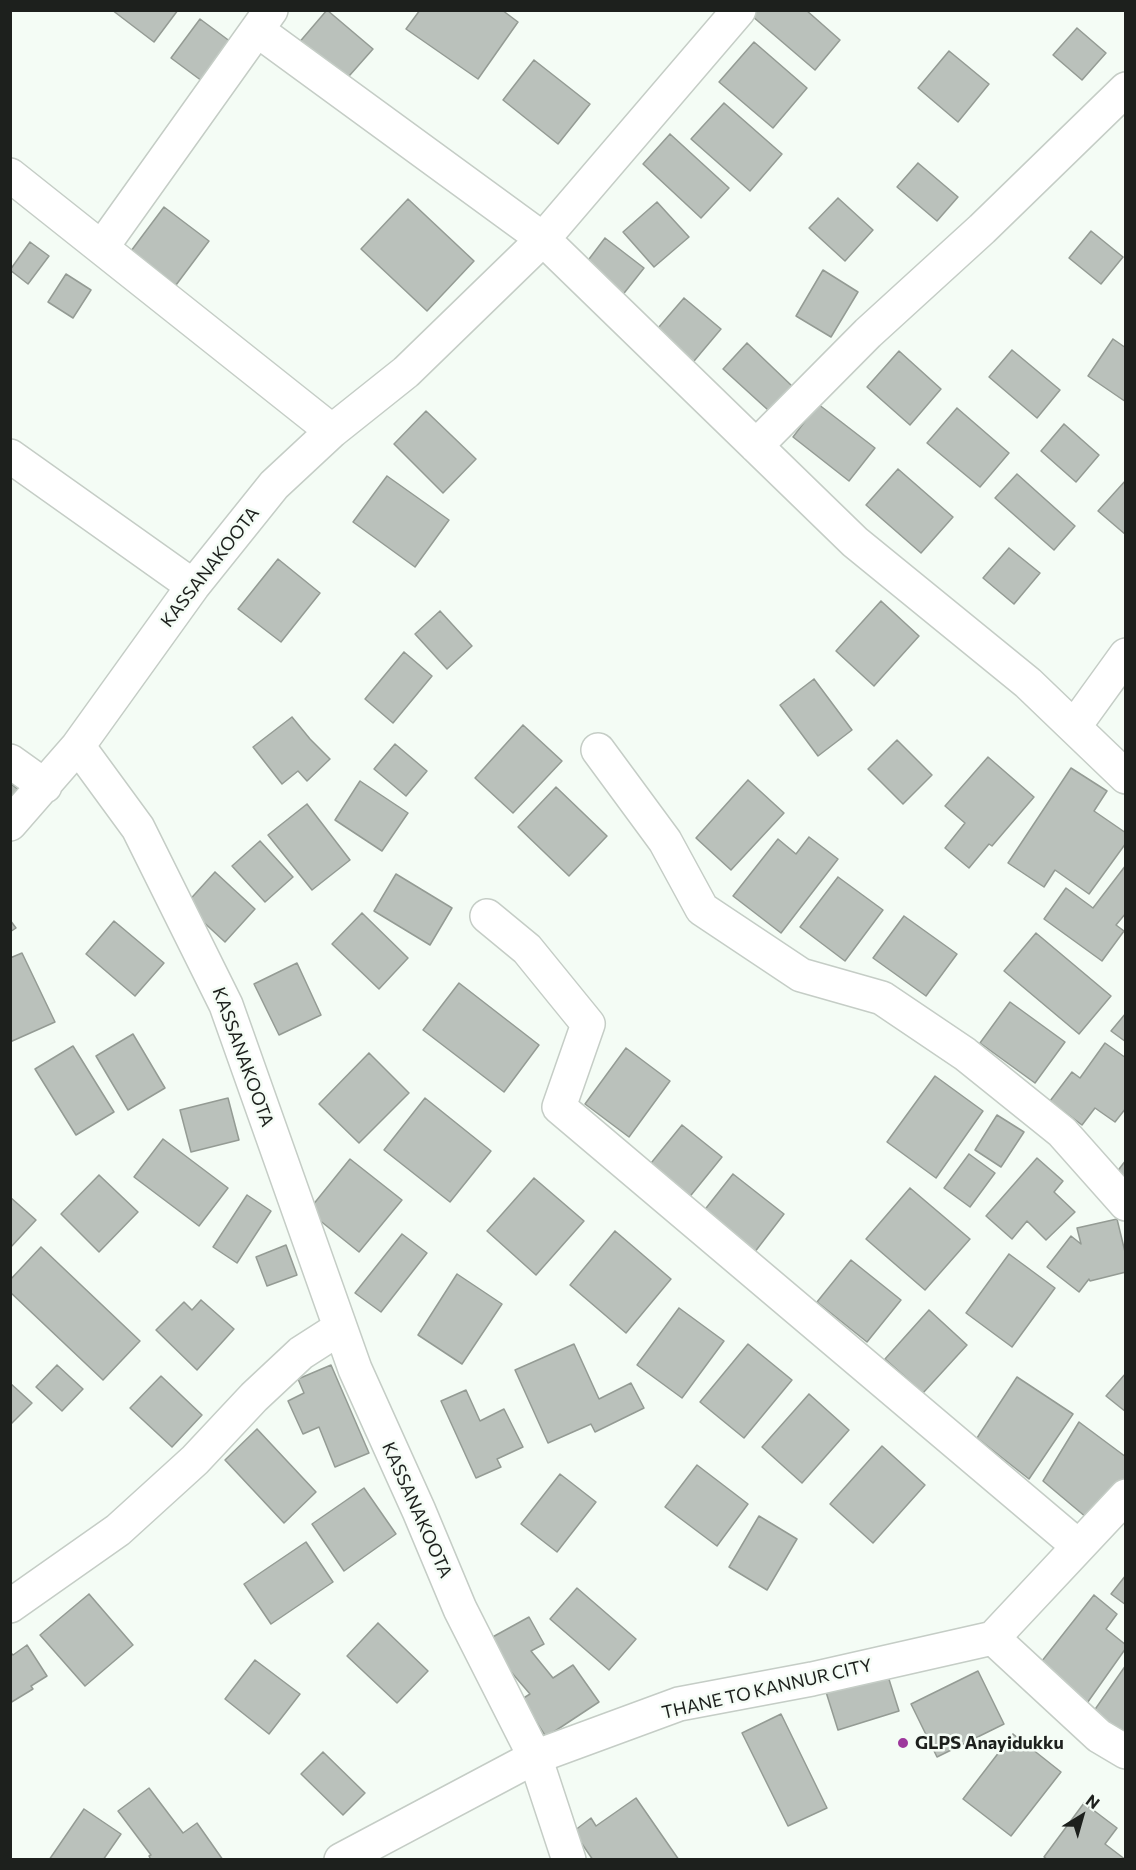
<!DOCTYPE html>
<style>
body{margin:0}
#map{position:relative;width:1136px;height:1870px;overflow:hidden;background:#f4fcf5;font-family:Commissioner,sans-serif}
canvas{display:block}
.frame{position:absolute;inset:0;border:12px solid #1d201d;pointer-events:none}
.north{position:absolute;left:1052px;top:1786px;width:60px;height:60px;-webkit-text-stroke:4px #f4fcf5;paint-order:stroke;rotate:37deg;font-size:16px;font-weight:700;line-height:24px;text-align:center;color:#1d201d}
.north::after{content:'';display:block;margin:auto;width:21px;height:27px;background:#1d201d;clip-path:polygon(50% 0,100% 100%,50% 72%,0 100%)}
</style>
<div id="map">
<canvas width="1136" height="1870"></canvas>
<div class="frame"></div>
<div class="north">N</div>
</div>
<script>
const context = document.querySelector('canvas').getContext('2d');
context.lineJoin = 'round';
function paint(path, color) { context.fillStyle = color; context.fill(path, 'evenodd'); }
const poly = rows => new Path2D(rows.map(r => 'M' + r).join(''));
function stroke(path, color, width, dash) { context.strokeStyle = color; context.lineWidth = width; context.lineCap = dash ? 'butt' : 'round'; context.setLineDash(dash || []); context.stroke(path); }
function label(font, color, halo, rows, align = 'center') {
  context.font = font + ' Commissioner,sans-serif'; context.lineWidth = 5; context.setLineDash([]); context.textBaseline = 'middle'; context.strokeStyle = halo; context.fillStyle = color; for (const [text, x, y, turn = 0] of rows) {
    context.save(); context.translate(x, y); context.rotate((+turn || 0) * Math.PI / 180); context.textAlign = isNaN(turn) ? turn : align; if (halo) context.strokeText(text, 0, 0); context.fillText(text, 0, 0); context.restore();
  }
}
const building = poly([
 [112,10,178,10,154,42,112,10],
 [327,10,373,49,342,84,297,45,327,10],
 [420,10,502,10,518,22,478,79,406,29,420,10],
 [756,10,806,10,840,40,815,70,752,16,756,10],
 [200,19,239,48,210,87,171,58,200,19],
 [1077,28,1106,53,1082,80,1053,55,1077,28],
 [754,42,807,88,773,128,719,82,754,42],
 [949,51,989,84,958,122,918,88,949,51],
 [534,60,590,104,558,144,503,100,534,60],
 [724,103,782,154,750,191,691,139,724,103],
 [670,134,729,188,701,218,643,164,670,134],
 [918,163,958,197,937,221,897,187,918,163],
 [838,198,873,230,845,261,809,228,838,198],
 [408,199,474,261,427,311,361,249,408,199],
 [657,202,689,237,654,267,623,232,657,202],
 [164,207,209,241,176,285,131,251,164,207],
 [1091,231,1123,257,1101,284,1069,258,1091,231],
 [605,238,644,268,621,297,583,267,605,238],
 [30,242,49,256,28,284,10,270,30,242],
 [823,270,858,292,831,337,796,316,823,270],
 [66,274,91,290,73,318,48,302,66,274],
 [684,298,721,329,689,367,652,335,684,298],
 [1113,339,1126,348,1126,402,1088,376,1113,339],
 [747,343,792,386,768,410,723,369,747,343],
 [1012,350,1060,390,1037,418,989,377,1012,350],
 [899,351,941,389,910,425,867,387,899,351],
 [818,404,875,448,849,481,793,437,818,404],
 [957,408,1009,453,980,487,927,443,957,408],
 [426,411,476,459,443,493,394,444,426,411],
 [1064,424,1099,455,1076,482,1041,451,1064,424],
 [898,469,953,517,921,553,866,505,898,469],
 [1017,474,1075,526,1054,550,995,498,1017,474],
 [387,476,449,520,415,567,353,522,387,476],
 [1126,480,1126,535,1098,511,1126,480],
 [1009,548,1040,573,1014,604,983,578,1009,548],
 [278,559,320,593,281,642,238,609,278,559],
 [881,601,919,636,874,686,836,651,881,601],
 [440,611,472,646,447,669,415,634,440,611],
 [404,652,432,676,393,723,365,699,404,652],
 [814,679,852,730,818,756,780,705,814,679],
 [292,717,310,739,330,759,307,781,298,771,282,784,253,747,292,717],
 [523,725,562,761,513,813,475,778,523,725],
 [897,740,932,775,903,804,868,769,897,740],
 [395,744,427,771,406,796,374,769,395,744],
 [988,757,1034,797,992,846,989,844,969,868,945,848,965,823,945,806,988,757],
 [1071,768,1107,791,1094,811,1126,833,1126,843,1089,894,1055,870,1044,887,1008,863,1071,768],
 [748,780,784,813,731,870,696,838,748,780],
 [360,781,408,813,382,851,335,820,360,781],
 [10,783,25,795,10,813,10,783],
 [556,787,607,836,569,876,518,827,556,787],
 [307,804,350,860,312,890,268,835,307,804],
 [809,837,838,859,781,933,733,896,778,839,796,854,809,837],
 [260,841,293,877,265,902,232,866,260,841],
 [1126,865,1126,913,1116,925,1124,931,1102,961,1044,919,1066,888,1093,908,1126,865],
 [215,872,255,909,225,942,185,905,215,872],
 [396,874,452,908,430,945,374,911,396,874],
 [838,877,883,910,845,961,800,927,838,877],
 [362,913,408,958,379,989,332,944,362,913],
 [904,916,957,954,926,996,873,958,904,916],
 [10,920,16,928,10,932,10,920],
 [114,921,164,963,135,996,86,954,114,921],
 [1036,933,1111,996,1079,1034,1004,971,1036,933],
 [22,953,55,1022,10,1042,10,958,22,953],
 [297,963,321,1015,279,1035,254,984,297,963],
 [459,983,539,1045,504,1092,423,1030,459,983],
 [1010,1002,1065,1042,1035,1083,980,1043,1010,1002],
 [1126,1013,1126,1042,1111,1031,1126,1013],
 [133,1034,165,1088,128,1110,96,1056,133,1034],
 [1105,1043,1126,1058,1126,1108,1115,1122,1095,1108,1082,1125,1050,1101,1072,1072,1080,1078,1105,1043],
 [73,1046,114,1112,76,1135,35,1069,73,1046],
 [626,1048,670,1081,629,1137,585,1104,626,1048],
 [369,1053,409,1093,359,1143,319,1104,369,1053],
 [935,1076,983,1111,936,1178,887,1142,935,1076],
 [228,1098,239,1140,191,1152,180,1110,228,1098],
 [425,1098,491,1151,450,1202,384,1150,425,1098],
 [997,1115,1024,1132,1001,1167,975,1150,997,1115],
 [682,1125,722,1157,683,1205,643,1173,682,1125],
 [163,1139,228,1188,199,1226,134,1177,163,1139],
 [969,1154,995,1173,970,1207,944,1188,969,1154],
 [1037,1158,1063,1181,1054,1192,1075,1212,1046,1240,1027,1221,1012,1239,986,1216,1037,1158],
 [350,1159,402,1200,359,1252,308,1211,350,1159],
 [1126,1160,1126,1187,1113,1177,1126,1160],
 [733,1174,784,1214,754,1253,703,1212,733,1174],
 [99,1175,138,1212,99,1252,61,1214,99,1175],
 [534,1178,584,1221,536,1275,487,1231,534,1178],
 [910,1188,970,1239,925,1290,866,1239,910,1188],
 [247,1195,271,1211,237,1263,213,1247,247,1195],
 [10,1197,36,1220,10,1248,10,1197],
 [1117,1219,1126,1256,1126,1272,1090,1281,1089,1279,1079,1292,1047,1267,1071,1236,1081,1244,1077,1228,1117,1219],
 [615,1231,671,1279,626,1333,570,1285,615,1231],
 [402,1234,427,1253,381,1312,355,1293,402,1234],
 [286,1245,297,1275,267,1286,256,1257,286,1245],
 [41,1247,140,1341,103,1380,10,1292,10,1280,41,1247],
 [1009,1254,1055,1288,1012,1347,966,1313,1009,1254],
 [851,1260,901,1300,867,1342,817,1302,851,1260],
 [457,1274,502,1304,462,1364,418,1335,457,1274],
 [201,1300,234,1329,197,1370,156,1330,184,1302,192,1310,201,1300],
 [679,1308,724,1341,682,1398,637,1365,679,1308],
 [929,1310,967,1345,923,1393,885,1359,929,1310],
 [574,1344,599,1399,631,1383,644,1408,595,1432,591,1424,548,1443,515,1370,574,1344],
 [748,1344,792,1380,744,1438,700,1402,748,1344],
 [57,1365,83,1389,62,1411,36,1387,57,1365],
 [331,1365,369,1453,335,1467,319,1427,303,1434,288,1401,304,1393,298,1379,331,1365],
 [1126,1373,1126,1412,1106,1396,1126,1373],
 [161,1376,202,1415,172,1447,130,1408,161,1376],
 [1017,1377,1073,1414,1029,1479,977,1438,1017,1377],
 [10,1383,32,1403,10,1425,10,1383],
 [466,1390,480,1421,504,1409,523,1447,497,1459,501,1467,476,1478,441,1401,466,1390],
 [809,1394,849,1430,802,1483,762,1447,809,1394],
 [1079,1422,1126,1457,1126,1483,1093,1523,1043,1481,1079,1422],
 [257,1429,316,1492,284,1523,225,1460,257,1429],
 [882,1446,925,1485,873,1543,830,1504,882,1446],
 [697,1465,748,1504,717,1546,665,1507,697,1465],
 [560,1474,596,1502,557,1552,521,1524,560,1474],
 [364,1488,396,1534,344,1571,312,1524,364,1488],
 [759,1516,797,1539,767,1590,729,1567,759,1516],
 [306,1542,333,1582,271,1624,244,1584,306,1542],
 [1126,1575,1126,1605,1111,1594,1126,1575],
 [577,1588,636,1639,609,1670,550,1619,577,1588],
 [89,1594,133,1645,85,1686,40,1635,89,1594],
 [1094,1595,1117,1614,1106,1629,1126,1645,1126,1648,1085,1706,1038,1666,1094,1595],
 [529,1617,544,1644,531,1651,553,1678,573,1665,599,1702,546,1737,522,1699,530,1694,506,1666,489,1639,529,1617],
 [378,1623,428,1671,397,1703,347,1656,378,1623],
 [27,1645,47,1676,31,1686,33,1689,10,1703,10,1652,13,1655,27,1645],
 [255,1660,300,1694,269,1734,225,1699,255,1660],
 [1126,1665,1126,1743,1089,1718,1126,1665],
 [978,1671,1004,1724,937,1757,911,1704,978,1671],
 [887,1673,899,1711,838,1730,826,1692,887,1673],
 [781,1714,827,1808,788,1826,742,1733,781,1714],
 [1013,1734,1061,1772,1011,1836,963,1799,1013,1734],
 [323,1752,365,1793,343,1815,301,1774,323,1752],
 [149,1788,183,1833,197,1823,223,1860,151,1860,149,1856,151,1855,118,1811,149,1788],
 [636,1798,679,1860,593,1860,578,1838,579,1837,574,1831,591,1818,596,1826,636,1798],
 [1084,1803,1117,1828,1105,1844,1126,1860,1048,1860,1044,1857,1084,1803],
 [84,1809,121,1834,103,1860,49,1860,84,1809]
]);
paint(building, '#bac1bb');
stroke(building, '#949b94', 1.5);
const street = poly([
 [257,30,543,239,855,542,1028,683,1126,777],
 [10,175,332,431,406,372,543,239,739,10],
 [102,247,271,10],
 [332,431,274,485,193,586,78,746,138,828,226,1005,355,1369,419,1511,460,1609,535,1757,569,1860],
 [756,446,868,333,982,229,1126,89],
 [10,456,193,586],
 [1074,727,1126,655],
 [598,750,665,841,702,909,801,975,882,998,965,1054,1062,1132,1126,1204],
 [10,761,45,786],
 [10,824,78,746],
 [487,916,527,949,588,1024,559,1107,1078,1546],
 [10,1606,118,1530,195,1460,254,1397,301,1353,340,1328],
 [993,1638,1099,1736,1126,1752]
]);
const secondary = poly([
 [341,1860,535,1757,679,1704,812,1679,993,1638,1126,1496]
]);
stroke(street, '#c5cdc6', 36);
stroke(secondary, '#c5cdc6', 36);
stroke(street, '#fff', 33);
stroke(secondary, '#fff', 33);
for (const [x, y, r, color] of [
 [903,1743,6,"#9d389c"]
]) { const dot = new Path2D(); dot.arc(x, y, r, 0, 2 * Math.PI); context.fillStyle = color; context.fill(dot); stroke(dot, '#f4fcf5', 2); }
label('18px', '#1d201d', '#f4fcf5', [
 ["KASSANAKOOTA",210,567,-52],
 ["KASSANAKOOTA",243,1057,70],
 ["KASSANAKOOTA",417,1510,66],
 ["THANE TO KANNUR CITY",767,1689,-13]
]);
label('bold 18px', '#1d201d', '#f4fcf5', [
 ["GLPS Anayidukku",915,1743]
], 'left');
</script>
